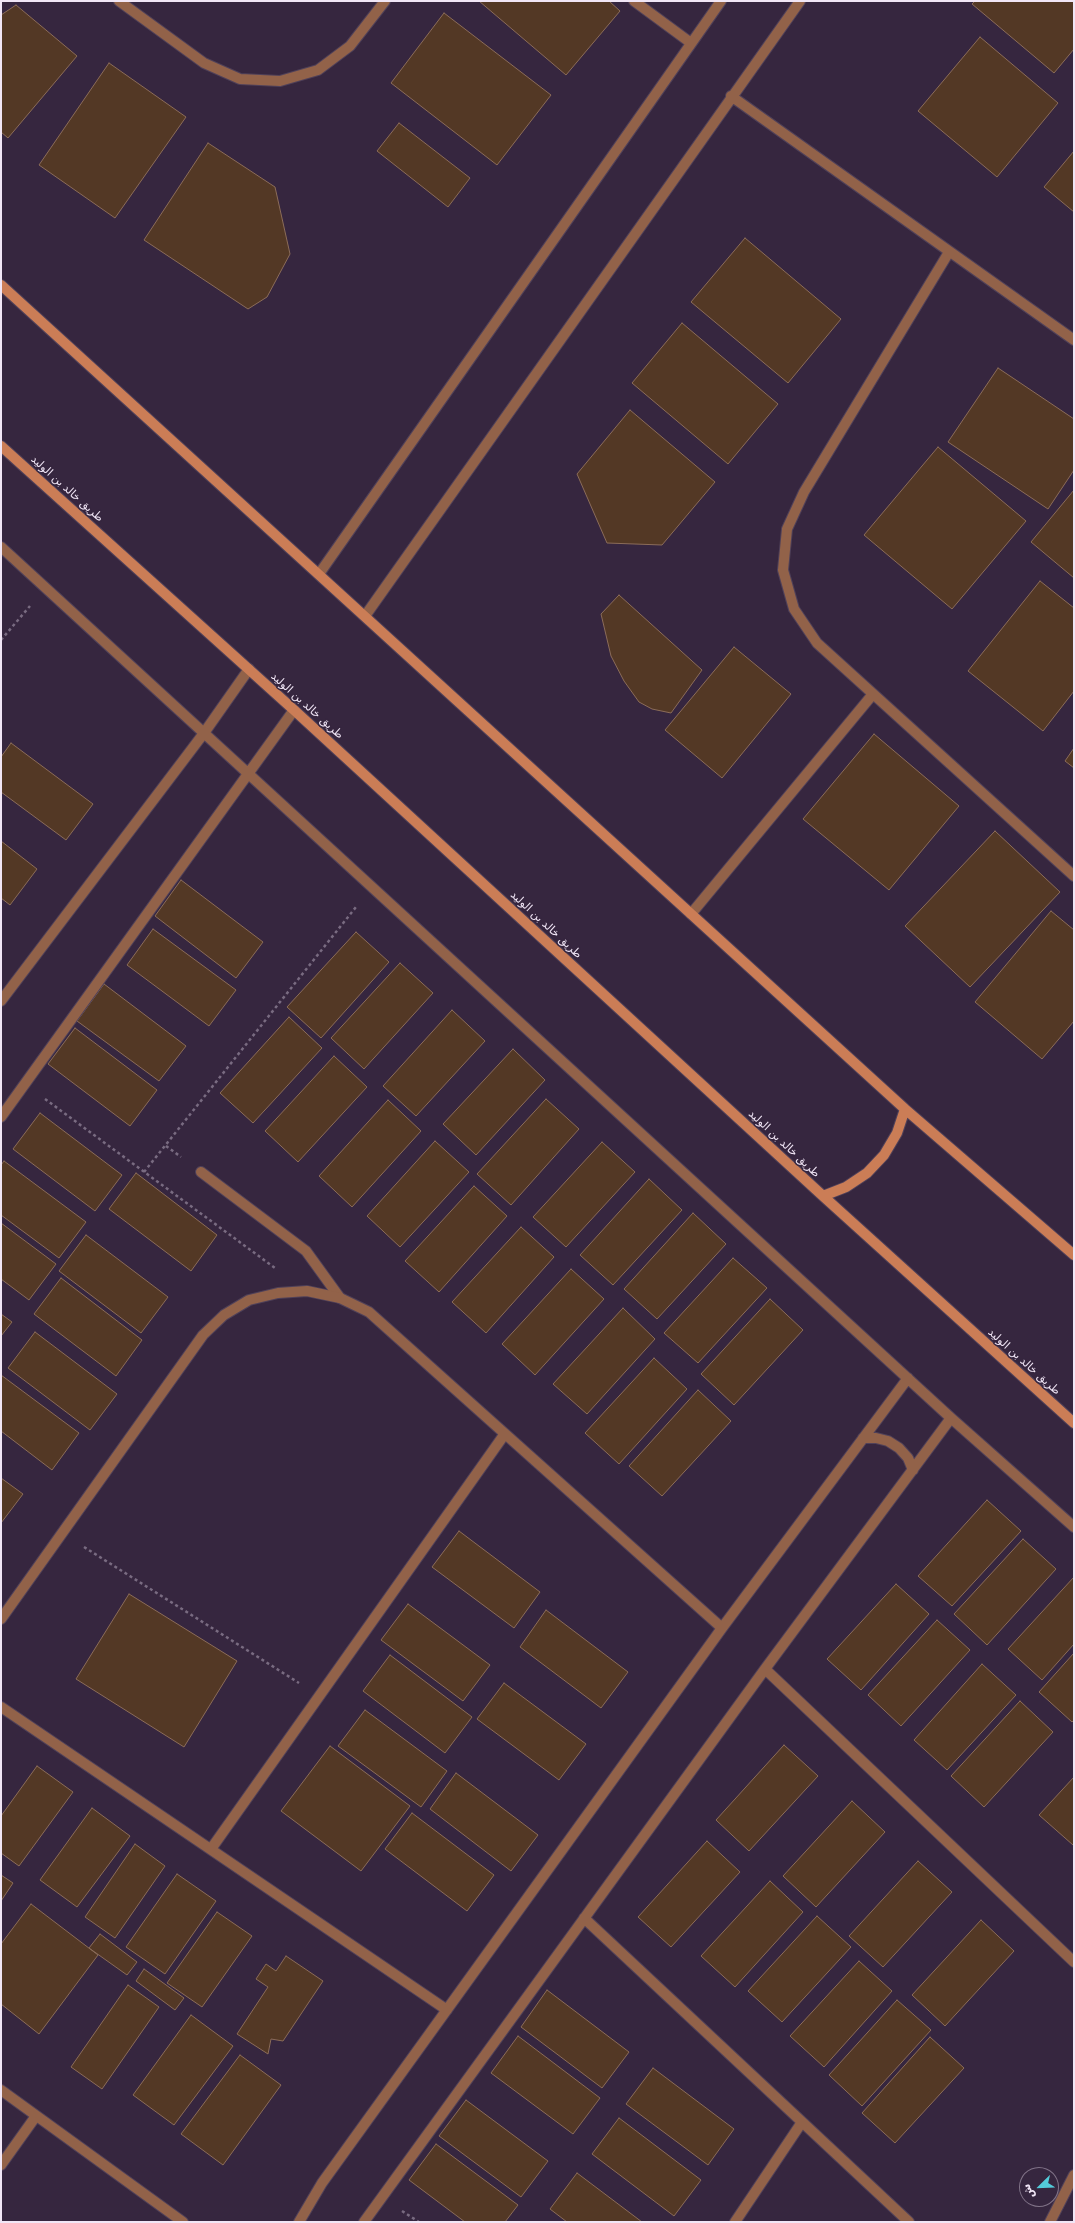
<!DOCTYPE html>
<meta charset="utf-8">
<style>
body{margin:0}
#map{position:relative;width:1075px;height:2223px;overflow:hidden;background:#36263f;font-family:"DejaVu Sans",Vazirmatn,sans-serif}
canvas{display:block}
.frame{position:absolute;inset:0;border:2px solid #f1e6f6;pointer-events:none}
.north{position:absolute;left:1019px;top:2167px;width:40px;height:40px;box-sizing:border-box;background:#36263f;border:1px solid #817388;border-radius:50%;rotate:247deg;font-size:11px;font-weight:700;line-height:16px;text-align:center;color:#f1e6f6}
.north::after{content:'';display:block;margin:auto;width:14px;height:18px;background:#53cbda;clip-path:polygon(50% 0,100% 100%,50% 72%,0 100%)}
</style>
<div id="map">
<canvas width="1075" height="2223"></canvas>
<div class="frame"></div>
<div class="north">ش</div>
</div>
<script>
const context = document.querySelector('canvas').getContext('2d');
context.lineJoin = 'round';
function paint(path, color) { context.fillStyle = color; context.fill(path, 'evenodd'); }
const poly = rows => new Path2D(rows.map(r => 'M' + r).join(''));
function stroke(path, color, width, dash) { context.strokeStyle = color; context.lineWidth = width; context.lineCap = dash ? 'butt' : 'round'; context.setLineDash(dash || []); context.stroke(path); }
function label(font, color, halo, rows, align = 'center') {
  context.font = font + ' "DejaVu Sans",Vazirmatn,sans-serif'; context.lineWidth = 3; context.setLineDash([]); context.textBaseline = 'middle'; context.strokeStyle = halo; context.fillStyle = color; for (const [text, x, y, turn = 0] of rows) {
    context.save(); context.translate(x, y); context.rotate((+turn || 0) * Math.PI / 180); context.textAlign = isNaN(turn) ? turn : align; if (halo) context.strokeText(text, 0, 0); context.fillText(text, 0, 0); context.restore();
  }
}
const building = poly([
 [479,1,609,1,620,11,566,75,479,1],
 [975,1,1074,1,1074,49,1054,73,972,4,975,1],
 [16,5,77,56,8,138,1,132,1,15,16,5],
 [444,13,551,95,497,165,391,83,444,13],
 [980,37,1058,103,997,177,918,111,980,37],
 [109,63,186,117,115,218,39,165,109,63],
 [399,123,470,178,448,207,377,151,399,123],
 [208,143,275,187,290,254,267,297,248,309,144,240,208,143],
 [1074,151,1074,212,1044,187,1074,151],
 [745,238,841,319,788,383,691,302,745,238],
 [682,323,778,404,728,464,632,383,682,323],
 [998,368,1074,419,1074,470,1048,509,948,442,998,368],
 [630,410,715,482,662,545,607,543,577,474,630,410],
 [938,447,1026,521,952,609,864,535,938,447],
 [1074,490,1074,578,1031,542,1074,490],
 [1040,581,1074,608,1074,691,1043,731,968,671,1040,581],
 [619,595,702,670,671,713,652,709,639,702,624,681,611,656,601,614,619,595],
 [734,647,791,694,722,778,665,730,734,647],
 [874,734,959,806,889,890,803,819,874,734],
 [11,743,93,804,66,840,1,792,1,757,11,743],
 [1074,748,1074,768,1065,761,1074,748],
 [995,831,1060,892,970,987,905,926,995,831],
 [1,841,37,869,10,905,1,898,1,841],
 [181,880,263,942,236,978,155,916,181,880],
 [1051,911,1074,930,1074,1021,1042,1059,975,1002,1051,911],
 [153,929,236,990,209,1026,127,965,153,929],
 [356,932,389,962,321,1038,287,1007,356,932],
 [400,963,433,993,364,1069,331,1038,400,963],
 [104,984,186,1046,159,1081,77,1021,104,984],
 [452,1010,485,1041,416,1116,383,1086,452,1010],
 [289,1017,322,1048,253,1123,220,1093,289,1017],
 [75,1028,157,1090,130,1126,48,1064,75,1028],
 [513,1049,545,1080,476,1155,443,1124,513,1049],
 [334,1056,367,1087,298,1162,265,1131,334,1056],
 [546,1099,579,1129,511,1205,477,1174,546,1099],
 [388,1100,421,1131,352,1207,319,1176,388,1100],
 [40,1113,122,1175,95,1211,13,1149,40,1113],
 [435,1141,469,1172,400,1247,367,1216,435,1141],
 [602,1142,635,1172,566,1247,533,1217,602,1142],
 [4,1161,86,1222,59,1258,1,1215,1,1165,4,1161],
 [136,1173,217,1235,191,1271,109,1209,136,1173],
 [649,1179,682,1210,613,1285,580,1255,649,1179],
 [474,1186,507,1216,439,1292,405,1261,474,1186],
 [693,1213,726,1244,657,1319,624,1289,693,1213],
 [1,1223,56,1264,29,1300,1,1279,1,1223],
 [521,1227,554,1257,486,1333,452,1302,521,1227],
 [86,1235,168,1297,141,1333,59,1271,86,1235],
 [733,1258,767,1288,698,1363,664,1333,733,1258],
 [571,1269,604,1299,535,1375,502,1344,571,1269],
 [61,1278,142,1340,116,1376,34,1314,61,1278],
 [770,1299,803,1330,734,1405,701,1374,770,1299],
 [623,1308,655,1339,587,1414,553,1384,623,1308],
 [1,1314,12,1322,1,1336,1,1314],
 [35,1332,117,1394,90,1430,8,1368,35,1332],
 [654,1358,687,1389,619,1464,585,1433,654,1358],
 [1,1375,79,1433,52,1470,1,1431,1,1375],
 [698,1390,731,1421,662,1496,629,1466,698,1390],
 [1,1478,23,1494,1,1523,1,1478],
 [987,1500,1021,1531,952,1606,918,1576,987,1500],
 [459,1531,540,1592,514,1628,432,1567,459,1531],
 [1023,1539,1056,1569,987,1645,954,1614,1023,1539],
 [1074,1577,1074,1644,1042,1680,1008,1649,1074,1577],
 [896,1584,929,1614,861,1690,827,1659,896,1584],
 [129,1594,237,1661,184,1747,76,1679,129,1594],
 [408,1604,490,1665,463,1701,381,1640,408,1604],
 [546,1610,628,1672,601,1708,520,1647,546,1610],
 [937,1620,970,1650,901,1726,868,1695,937,1620],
 [1074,1653,1074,1720,1072,1722,1039,1692,1074,1653],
 [390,1655,472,1717,445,1753,363,1691,390,1655],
 [982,1664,1016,1695,947,1770,914,1740,982,1664],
 [504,1683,586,1744,559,1780,477,1719,504,1683],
 [1020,1701,1053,1732,984,1807,951,1776,1020,1701],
 [365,1710,447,1771,421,1807,338,1746,365,1710],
 [784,1745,818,1776,749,1851,716,1820,784,1745],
 [330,1746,410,1806,361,1871,281,1811,330,1746],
 [37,1766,73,1792,19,1866,1,1853,1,1816,37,1766],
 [456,1773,538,1835,511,1871,430,1809,456,1773],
 [1074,1777,1074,1843,1073,1845,1039,1815,1074,1777],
 [852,1801,885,1832,816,1907,783,1876,852,1801],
 [92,1808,130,1836,77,1907,40,1880,92,1808],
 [412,1813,494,1875,467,1911,385,1849,412,1813],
 [707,1841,740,1872,671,1947,638,1917,707,1841],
 [135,1844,165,1866,115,1938,85,1917,135,1844],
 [918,1861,952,1892,883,1967,849,1936,918,1861],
 [177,1874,216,1901,165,1974,126,1947,177,1874],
 [1,1875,13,1883,1,1901,1,1875],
 [770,1881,803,1912,735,1987,701,1956,770,1881],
 [31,1904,98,1955,39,2034,1,2004,1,1944,31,1904],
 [217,1912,252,1936,202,2007,167,1983,217,1912],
 [817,1916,851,1947,782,2022,748,1991,817,1916],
 [981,1920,1014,1951,945,2026,912,1995,981,1920],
 [100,1934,137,1962,127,1975,89,1948,100,1934],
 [286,1956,323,1981,283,2041,271,2039,268,2054,237,2034,268,1987,256,1979,266,1964,276,1971,286,1956],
 [859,1961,892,1991,824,2067,790,2036,859,1961],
 [144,1969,184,1998,175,2010,136,1981,144,1969],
 [128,1985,159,2007,102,2089,71,2067,128,1985],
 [547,1990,629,2052,602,2088,521,2027,547,1990],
 [897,2000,931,2030,862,2106,829,2075,897,2000],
 [191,2015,233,2046,174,2125,133,2095,191,2015],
 [518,2036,600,2098,573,2134,491,2073,518,2036],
 [930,2037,964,2068,895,2143,862,2113,930,2037],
 [240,2055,281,2085,223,2165,181,2134,240,2055],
 [653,2068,734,2129,708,2165,626,2104,653,2068],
 [466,2100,548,2161,521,2197,439,2136,466,2100],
 [619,2118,701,2180,674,2216,592,2154,619,2118],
 [436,2144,518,2205,505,2222,465,2222,409,2180,436,2144],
 [577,2173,642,2222,567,2222,550,2209,577,2173]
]);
paint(building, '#533825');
stroke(building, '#8b6c59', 1);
const lane = poly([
 [201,1172,306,1251,340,1298]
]);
const street = poly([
 [119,1,204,63,240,79,280,81,318,70,350,46,385,1],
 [634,1,691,43],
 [731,96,1074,340],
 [949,252,804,492,787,529,783,570,794,609,817,643,1074,876],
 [1,547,951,1418,1074,1527],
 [319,574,721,1],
 [365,616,800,1],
 [691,914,873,694],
 [1,1001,204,733,249,669],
 [1,1117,294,710],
 [863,1438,876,1438,888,1441,899,1448,908,1458,913,1470],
 [1,1619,203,1335,224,1315,249,1300,278,1293,307,1291,340,1298,369,1312,722,1628],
 [765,1669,1074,1962],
 [1,1707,447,2010],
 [211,1849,504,1435],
 [584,1918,909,2222],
 [1,2090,183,2222],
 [1,2165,36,2116],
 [299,2222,322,2183,722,1628,908,1378],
 [364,2222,765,1669,951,1418],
 [735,2222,802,2122],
 [1050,2222,1074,2175]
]);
const secondary = poly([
 [1,285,905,1109,1074,1255],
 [1,446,294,710,823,1196,1074,1423],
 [823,1196,846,1187,867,1173,884,1155,897,1133,905,1109]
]);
stroke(lane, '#504159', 12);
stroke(street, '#504159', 12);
stroke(secondary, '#504159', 12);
stroke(poly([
 [1,640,30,606],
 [45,1099,275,1268],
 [166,1146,181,1157],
 [144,1172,356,907],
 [84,1547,299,1683],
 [402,2211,419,2222]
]), '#796b81', 2.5, [3, 3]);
stroke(lane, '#926249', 10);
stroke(street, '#926249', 10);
stroke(secondary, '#cb7d56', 10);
label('11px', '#f1e6f6', '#36263f', [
 ["طريق خالد بن الوليد",67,489,42],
 ["طريق خالد بن الوليد",307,706,42],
 ["طريق خالد بن الوليد",546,925,43],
 ["طريق خالد بن الوليد",784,1144,43],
 ["طريق خالد بن الوليد",1024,1362,42]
]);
</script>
